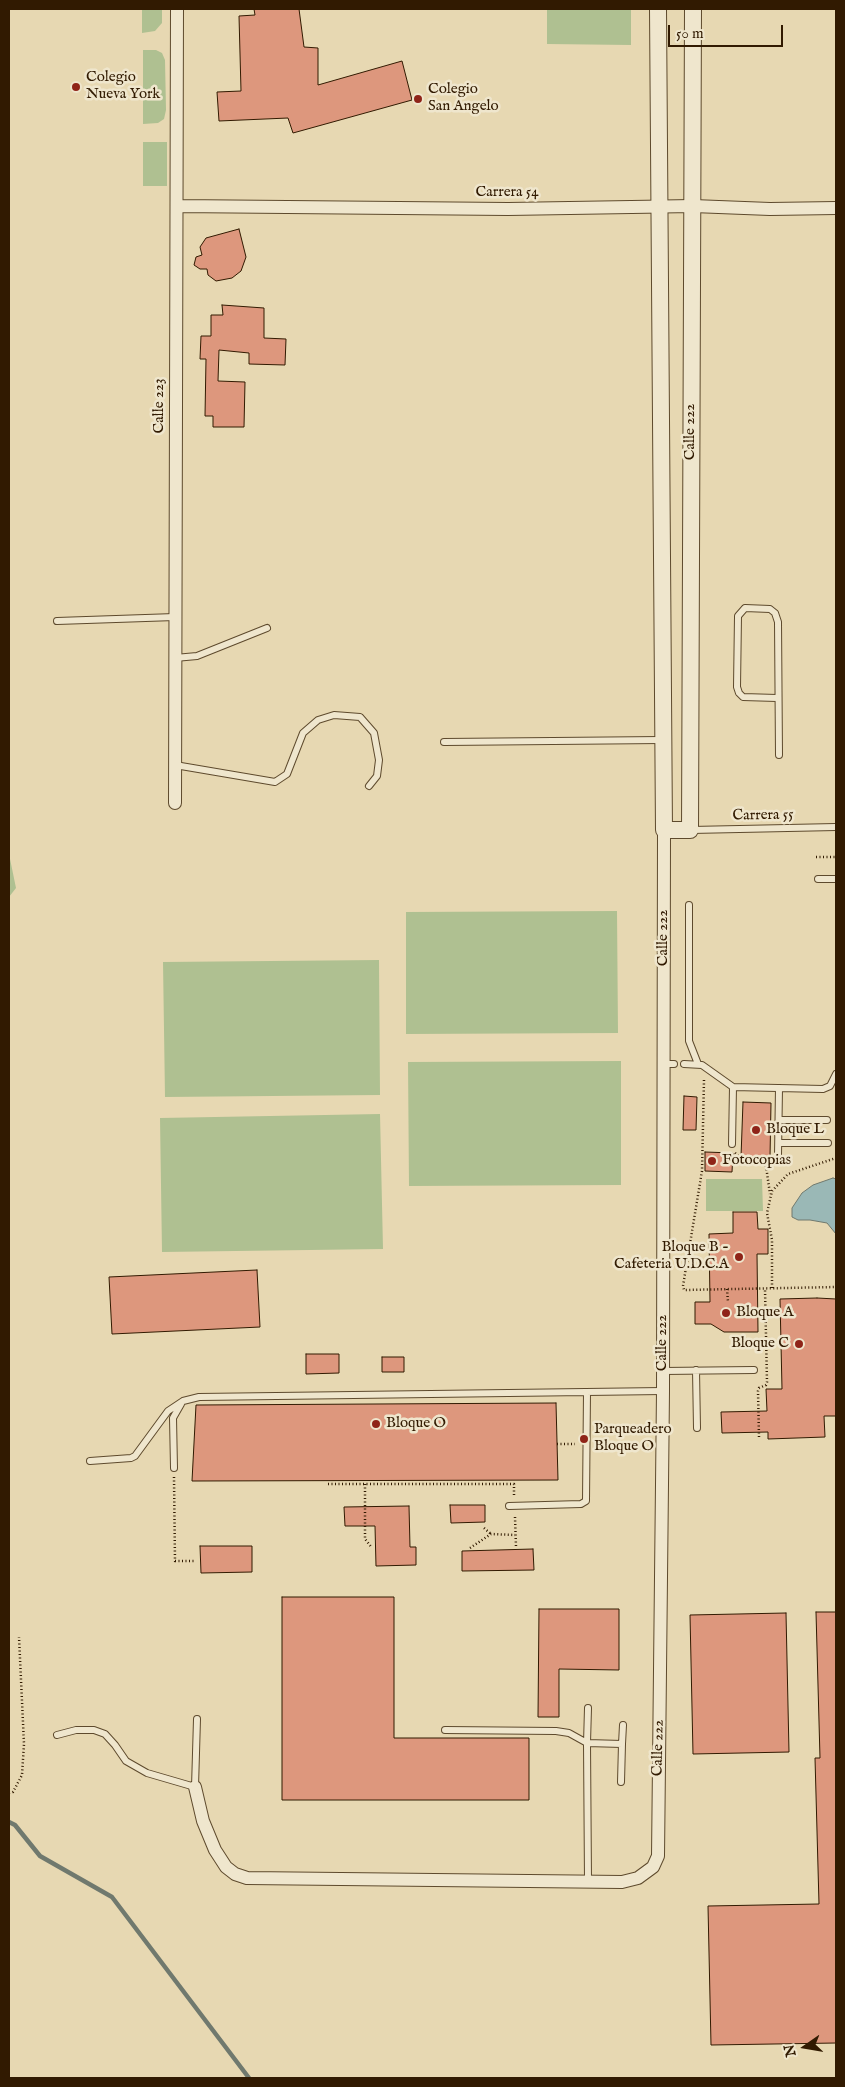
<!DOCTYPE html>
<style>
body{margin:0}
#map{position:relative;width:845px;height:2087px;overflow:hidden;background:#e7d8b2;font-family:"IM FELL English",serif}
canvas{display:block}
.frame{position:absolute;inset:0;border:10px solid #311a01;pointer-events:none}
.north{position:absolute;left:780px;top:2022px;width:50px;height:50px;-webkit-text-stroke:4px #efe6cd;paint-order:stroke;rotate:257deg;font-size:14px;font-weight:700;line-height:20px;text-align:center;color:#311a01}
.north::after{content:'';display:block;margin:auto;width:18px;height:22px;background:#311a01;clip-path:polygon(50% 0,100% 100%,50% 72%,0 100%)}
.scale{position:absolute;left:668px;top:25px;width:115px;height:22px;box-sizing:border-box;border:2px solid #311a01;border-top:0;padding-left:6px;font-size:15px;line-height:18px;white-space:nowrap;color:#311a01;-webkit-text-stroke:4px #efe6cd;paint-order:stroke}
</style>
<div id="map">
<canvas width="845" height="2087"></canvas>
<div class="frame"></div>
<div class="north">N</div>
<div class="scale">50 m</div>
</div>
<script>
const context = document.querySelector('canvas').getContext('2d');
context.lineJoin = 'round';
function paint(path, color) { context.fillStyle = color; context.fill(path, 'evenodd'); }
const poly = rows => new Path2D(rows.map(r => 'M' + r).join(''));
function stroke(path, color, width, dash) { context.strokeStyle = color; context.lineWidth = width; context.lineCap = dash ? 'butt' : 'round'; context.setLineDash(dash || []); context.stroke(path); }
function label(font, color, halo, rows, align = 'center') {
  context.font = font + ' "IM FELL English",serif'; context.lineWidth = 5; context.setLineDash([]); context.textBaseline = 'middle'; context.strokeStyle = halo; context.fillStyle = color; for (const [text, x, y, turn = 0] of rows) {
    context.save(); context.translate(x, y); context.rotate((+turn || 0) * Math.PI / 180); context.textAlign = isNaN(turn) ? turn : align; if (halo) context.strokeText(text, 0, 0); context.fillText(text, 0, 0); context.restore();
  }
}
paint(poly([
 [142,9,162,9,162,23,155,31,142,33],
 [547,9,631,9,631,45,547,44],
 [143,50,156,50,162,53,165,60,166,110,164,119,158,123,143,124],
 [143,142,167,142,167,186,143,186],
 [9,854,16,888,9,897],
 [617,911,618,1033,406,1034,406,912],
 [379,960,380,1095,165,1097,163,962],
 [621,1061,621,1185,409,1186,408,1062],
 [380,1114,383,1249,162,1252,160,1118],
 [706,1179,762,1179,763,1211,706,1211]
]), '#afc091');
const water = poly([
 [833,1178,836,1179,836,1234,827,1223,810,1220,798,1220,792,1217,792,1208,802,1193,813,1185,833,1178]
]);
paint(water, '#9ab8b6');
stroke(water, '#70796e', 1);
stroke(poly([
 [9,1822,15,1825,40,1856,112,1897,249,2078]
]), '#70796e', 4.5);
const building = poly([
 [254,9,299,9,304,47,318,48,318,85,402,61,412,100,293,133,288,118,219,121,217,92,241,91,239,16,255,15,254,9],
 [239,229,246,257,241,271,232,278,216,281,208,275,207,269,200,269,194,265,196,257,202,255,200,247,206,238,239,229],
 [222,305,264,308,264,338,286,339,285,365,249,364,249,353,219,350,218,381,245,382,244,427,213,427,213,416,205,416,206,359,200,359,201,336,211,336,211,315,223,315,222,305],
 [684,1096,697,1097,696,1130,683,1130,684,1096],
 [743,1102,771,1103,770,1157,741,1157,743,1102],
 [705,1152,733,1153,732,1172,705,1171,705,1152],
 [733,1212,757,1212,758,1229,768,1229,768,1254,757,1254,758,1332,724,1332,711,1324,695,1324,695,1302,710,1302,709,1234,733,1233,733,1212],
 [257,1270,260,1327,112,1334,109,1277,257,1270],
 [817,1298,836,1299,836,1416,824,1416,825,1437,768,1439,768,1432,722,1433,721,1412,767,1411,766,1389,782,1389,780,1299,817,1298],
 [306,1354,339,1354,339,1373,306,1374,306,1354],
 [382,1357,404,1357,404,1372,382,1372,382,1357],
 [556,1403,558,1480,192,1481,196,1405,556,1403],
 [450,1505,485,1505,485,1522,451,1523,450,1505],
 [409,1506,410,1547,416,1547,416,1565,376,1566,375,1526,345,1526,344,1507,409,1506],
 [200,1546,252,1546,252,1572,201,1573,200,1546],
 [533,1549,534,1570,462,1571,462,1551,533,1549],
 [282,1597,394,1597,394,1738,529,1738,529,1800,282,1800,282,1597],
 [539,1609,619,1609,619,1670,559,1669,559,1717,538,1717,539,1609],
 [816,1612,836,1612,836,2043,711,2045,708,1906,819,1904,815,1758,820,1758,816,1612],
 [786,1613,789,1752,693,1754,690,1615,786,1613]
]);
paint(building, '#dd977d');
stroke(building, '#311a01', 1);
const service = poly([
 [57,621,175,617],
 [175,658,197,656,267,628],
 [777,698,743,697,739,693,737,687,738,616,745,608,770,609,775,613,778,622,779,755],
 [444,742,662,740],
 [175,765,275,782,287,774,303,733,318,720,334,715,360,717,374,733,379,760,377,776,369,786],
 [691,830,836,827],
 [818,879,836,879],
 [689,905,689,1041,698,1064],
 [663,1064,674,1064],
 [684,1064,702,1065,733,1087,823,1089,830,1086,836,1074],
 [779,1120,827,1120],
 [779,1143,828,1143],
 [732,1144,733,1087],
 [778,1155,779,1088],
 [696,1370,697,1428],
 [663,1371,754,1370],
 [90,1461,131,1458,135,1456,168,1411,183,1401,199,1397,663,1391],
 [174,1468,173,1418,181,1404],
 [509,1506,581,1504,586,1501,587,1392],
 [588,1708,587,1743,622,1744,623,1725],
 [445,1730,556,1731,569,1733,587,1743,588,1881],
 [57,1735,76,1730,94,1730,105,1734,115,1745,126,1761,147,1773,195,1787,197,1719],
 [621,1782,622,1744]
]);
const minor = poly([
 [177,206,508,209,693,206,770,209,836,208],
 [175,803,177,9],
 [195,1787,203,1821,215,1850,226,1867,235,1874,247,1878,622,1882,638,1878,653,1867,658,1856,663,1391,664,830]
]);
const tertiary = poly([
 [658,9,664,830,690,830,693,9]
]);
stroke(service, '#5e4a2d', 8);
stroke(minor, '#5e4a2d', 14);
stroke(tertiary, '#5e4a2d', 18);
stroke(poly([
 [816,857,836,857],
 [704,1080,702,1171,683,1286,684,1290,836,1287],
 [735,1153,741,1159,769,1159],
 [765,1159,770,1194],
 [772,1288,772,1240,767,1213,772,1191,788,1174,836,1158],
 [727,1289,728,1302],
 [759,1437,758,1391,759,1388,766,1385,767,1382,765,1289],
 [557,1444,575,1444],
 [174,1477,175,1561,195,1561],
 [328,1484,514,1484,514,1496],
 [365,1484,365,1539,372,1548],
 [515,1517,516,1547],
 [484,1528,491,1534],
 [470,1548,491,1534,515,1535],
 [9,1793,13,1792,22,1775,24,1744,19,1637]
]), '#311a01', 2.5, [1, 2.5]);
stroke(service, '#efe6cd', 6);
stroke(minor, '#efe6cd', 12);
stroke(tertiary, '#efe6cd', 16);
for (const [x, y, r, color] of [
 [76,87,5,"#8f2418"],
 [418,99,5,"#8f2418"],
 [756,1130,5,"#8f2418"],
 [712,1161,5,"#8f2418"],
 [739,1257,5,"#8f2418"],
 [726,1313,5,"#8f2418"],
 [799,1344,5,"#8f2418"],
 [376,1424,5,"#8f2418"],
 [584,1439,5,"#8f2418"]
]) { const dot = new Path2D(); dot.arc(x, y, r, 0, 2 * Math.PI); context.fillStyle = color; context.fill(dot); stroke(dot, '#efe6cd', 2); }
label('15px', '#311a01', '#efe6cd', [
 ["Colegio",86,78],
 ["Nueva York",86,95],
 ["Colegio",428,90],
 ["San Angelo",428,107],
 ["Bloque L",766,1130],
 ["Fotocopias",722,1161],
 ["Bloque B -",729,1248,"right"],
 ["Cafeteria U.D.C.A",729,1265,"right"],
 ["Bloque A",736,1313],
 ["Bloque C",789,1344,"right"],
 ["Bloque O",386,1424],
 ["Parqueadero",594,1430],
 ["Bloque O",594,1447]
], 'left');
label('15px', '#311a01', '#efe6cd', [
 ["Carrera 54",507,193],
 ["Calle 223",160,406,-90],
 ["Calle 222",691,432,-90],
 ["Carrera 55",763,816,-1],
 ["Calle 222",664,938,-90],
 ["Calle 222",663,1343,-90],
 ["Calle 222",659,1748,-89]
]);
</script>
